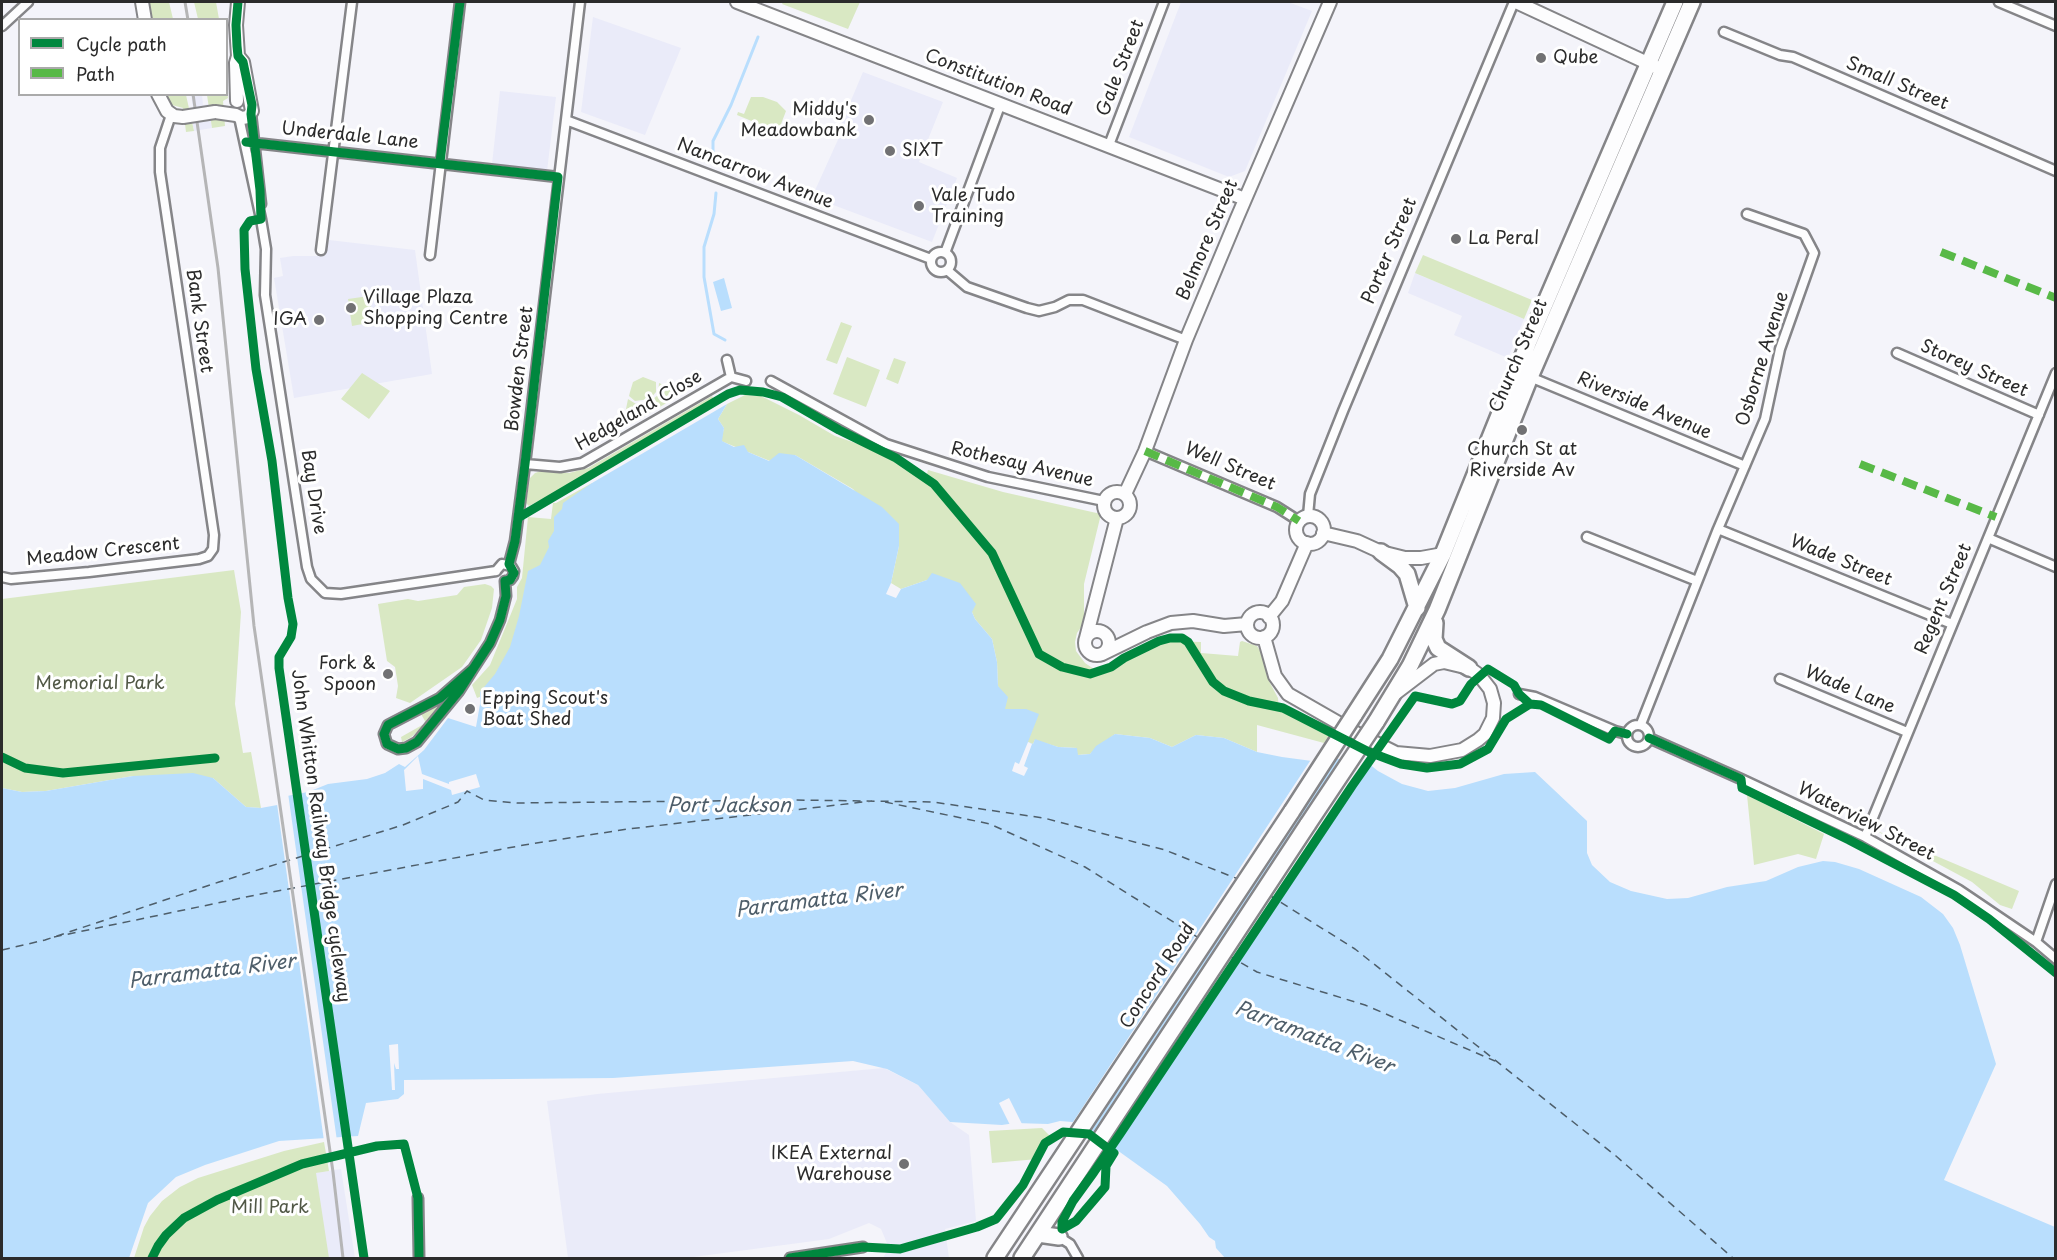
<!DOCTYPE html>
<style>
body{margin:0}
#map{position:relative;width:2057px;height:1260px;overflow:hidden;background:#f4f4fa;font-family:"Playpen Sans",sans-serif}
canvas{display:block}
.frame{position:absolute;inset:0;border:3px solid #2b2b2b;pointer-events:none}
.legend{position:absolute;left:18px;top:18px;width:210px;height:78px;box-sizing:border-box;background:#fff;border:2px solid #aaa;margin:0;padding:8px 10px;list-style:none;font-size:18px;color:#2b2b2b}
.legend li{display:flex;align-items:center;gap:12px;height:30px}
.legend b{width:30px;border:2px solid #aaa}
</style>
<div id="map">
<canvas width="2057" height="1260"></canvas>
<div class="frame"></div>
<ul class="legend">
<li><b style="height:8px;background:#00873e"></b>Cycle path</li>
<li><b style="height:8px;background:#58b947"></b>Path</li>
</ul>
</div>
<script>
const context = document.querySelector('canvas').getContext('2d');
context.lineJoin = 'round';
function paint(path, color) { context.fillStyle = color; context.fill(path, 'evenodd'); }
const poly = rows => new Path2D(rows.map(r => 'M' + r).join(''));
function stroke(path, color, width, dash) { context.strokeStyle = color; context.lineWidth = width; context.lineCap = dash ? 'butt' : 'round'; context.setLineDash(dash || []); context.stroke(path); }
function label(font, color, halo, rows, align = 'center') {
  context.font = font + ' "Playpen Sans",sans-serif'; context.lineWidth = 6; context.setLineDash([]); context.textBaseline = 'middle'; context.strokeStyle = halo; context.fillStyle = color; for (const [text, x, y, turn = 0] of rows) {
    context.save(); context.translate(x, y); context.rotate((+turn || 0) * Math.PI / 180); context.textAlign = isNaN(turn) ? turn : align; if (halo) context.strokeText(text, 0, 0); context.fillText(text, 0, 0); context.restore();
  }
}
paint(poly([
 [1181,2,1288,2,1312,11,1245,171,1229,177,1129,137],
 [593,17,681,48,645,135,581,112],
 [863,72,943,102,919,162,957,178,932,242,812,197,841,133,838,131],
 [500,91,556,97,547,171,492,164],
 [191,95,202,95,203,105,209,104,212,128,194,131,189,109,193,108],
 [329,240,415,250,432,374,294,398,274,278,283,276,280,258,293,256,324,256],
 [1415,273,1524,319,1508,358,1454,335,1462,316,1408,293],
 [884,1068,918,1085,950,1122,969,1135,976,1221,945,1229,949,1258,883,1258,889,1248,881,1229,869,1223,829,1239,686,1258,568,1258,547,1101,597,1094],
 [341,1169,355,1258,327,1258,315,1173]
]), '#eaebf9');
paint(poly([
 [148,2,169,2,173,19,151,19],
 [194,2,216,2,219,19,198,19],
 [783,2,860,2,848,29,782,4],
 [227,91,228,98,223,101,225,126,212,128,207,95,226,94],
 [165,95,186,95,194,131,186,132,183,108,172,105],
 [751,97,763,97,777,102,786,111,778,132,737,115,738,112,744,114],
 [1423,255,1532,300,1524,319,1415,273],
 [369,296,373,322,352,326,348,299],
 [841,322,852,326,837,364,826,360],
 [847,357,880,370,866,407,833,394],
 [894,358,906,362,898,384,886,379],
 [362,373,390,391,369,419,341,399],
 [643,377,656,382,656,392,650,399,635,401,629,396,630,392,633,382],
 [659,383,680,392,680,395,641,418,639,416,635,419,636,421,624,426,623,424,628,399,636,404,647,404,658,395],
 [745,395,761,396,799,415,835,436,864,446,906,467,925,481,928,470,1003,492,1101,514,1084,584,1084,623,1077,633,1075,642,1076,651,1085,663,1094,669,1121,663,1168,641,1201,642,1201,653,1238,656,1240,642,1242,641,1257,646,1261,652,1270,683,1278,698,1279,710,1330,734,1324,743,1257,725,1257,752,1224,738,1196,735,1172,747,1150,738,1115,734,1090,754,1077,755,1077,748,1058,747,1035,740,1033,744,1028,742,1026,709,1005,709,998,686,997,662,992,639,975,619,972,612,927,580,901,589,891,583,899,546,853,489,795,455,770,461,721,441,724,428,718,419,727,404],
 [712,396,714,399,550,495,529,506,526,503,530,478,535,473,541,471,569,473,588,468],
 [592,483,492,692,477,698,472,685,490,665,517,599,517,587,522,578,528,517,551,519,553,503,556,503],
 [234,570,241,612,235,704,243,753,251,752,261,808,246,807,213,778,133,776,46,791,22,792,2,788,2,599],
 [485,584,491,586,494,589,492,608,481,640,462,667,410,703,396,698,398,686,395,667,387,661,378,604,408,599,418,601,457,595,464,587],
 [437,705,439,709,425,725,410,738,402,742,401,737,424,724,425,721,421,714],
 [1747,795,1824,834,1816,859,1798,854,1754,865],
 [1875,830,2019,891,2012,909,2000,905,1972,882],
 [1042,1128,1050,1136,1038,1159,992,1163,989,1131],
 [324,1142,329,1171,316,1173,329,1258,134,1258,144,1227,150,1216,162,1201,180,1187,198,1178,284,1151]
]), '#d9e8c3');
paint(poly([
 [724,278,732,308,721,311,713,282],
 [727,404,718,419,724,428,722,441,734,447,744,445,748,452,769,461,779,453,795,455,882,507,899,524,899,546,891,583,886,594,896,598,901,589,927,580,932,573,960,583,976,604,972,612,975,619,992,639,997,662,998,686,1008,697,1005,709,1026,709,1039,714,1028,742,1033,744,1035,739,1058,747,1077,748,1078,755,1090,754,1096,746,1115,734,1150,738,1172,747,1196,735,1224,738,1257,752,1282,757,1312,761,1350,758,1368,763,1378,771,1402,784,1428,791,1455,788,1504,774,1535,772,1587,821,1587,853,1592,865,1610,882,1631,891,1667,899,1688,898,1727,887,1766,881,1798,867,1823,861,1835,862,1859,869,1921,897,1943,914,1953,928,1960,945,1996,1064,1944,1180,2055,1227,2055,1258,1225,1258,1216,1248,1215,1241,1209,1237,1200,1224,1167,1186,1092,1132,1072,1122,1060,1121,1048,1124,1015,1123,1002,1125,950,1122,918,1085,887,1069,853,1061,613,1078,404,1080,404,1094,398,1099,366,1103,358,1136,279,1141,205,1165,176,1177,148,1203,129,1258,2,1258,2,788,22,792,46,791,133,776,193,773,213,778,246,807,261,808,288,803,287,796,308,792,328,784,367,779,385,773,399,764,405,767,424,750,448,718,476,727,480,704,480,692,495,674,510,647,519,616,528,571,540,565,549,547,548,541,554,531,554,517,562,509,563,503,592,483]
]), '#b9defd');
paint(poly([
 [1028,742,1032,744,1024,766,1028,768,1024,776,1012,771,1015,762,1019,764],
 [1344,755,1351,755,1372,763,1112,1151,1092,1135],
 [418,756,422,774,449,784,449,782,476,774,480,787,452,795,451,790,423,779,423,789,406,791,404,770],
 [1336,756,1087,1133,1071,1125,1312,758],
 [300,791,350,1140,344,1140,294,792],
 [288,793,337,1141,324,1141,277,804,263,805,285,801,285,795],
 [398,1044,399,1069,396,1069,394,1063,395,1090,392,1090,389,1045],
 [1009,1098,1023,1126,1022,1126,1011,1127,999,1103]
]), '#f4f4fa');
stroke(poly([
 [713,157,713,141,731,105,758,37],
 [716,193,714,214,704,247,704,277,714,334,725,340]
]), '#b9defd', 3);
stroke(poly([
 [885,802,990,824,1085,867,1199,938],
 [1269,895,1355,949,1616,1156,1733,1258],
 [54,937,256,895,524,845,628,829,872,801],
 [2,950,45,940,219,882,403,825,451,805,458,802,467,791,484,800,517,803,796,800,933,802,1044,818,1165,850,1238,879],
 [1229,956,1257,972,1365,1005,1495,1061]
]), '#4e5e6a', 1.5, [8, 6]);
const street = poly([
 [1999,2,2056,26],
 [2,26,28,2],
 [1724,32,1780,55,1793,57,2056,171],
 [251,114,261,204],
 [239,117,261,219,266,249,265,295,307,567,311,579,325,593,341,594,496,571],
 [566,120,931,259],
 [246,142,558,177],
 [1109,145,1164,2],
 [321,250,352,2],
 '931 262a10 10 0 1 1 20 0a10 10 0 1 1-20 0Z',
 [945,253,1001,103],
 [430,255,460,2],
 [947,270,967,287,1027,308,1039,311,1055,307,1069,300,1083,300,1186,340],
 [1897,353,2039,415],
 [731,377,746,381],
 [1530,377,1745,466],
 [771,381,886,444,988,477,1104,501],
 [1145,451,1277,507,1299,521],
 [525,464,560,467,582,463,731,377,727,360],
 [1308,516,1310,494,1343,411,1514,2],
 [1718,529,1952,624],
 [1587,537,1697,581],
 [1988,538,2056,567],
 [509,564,515,541,525,464,580,2],
 [496,571,502,564,511,566,514,571,513,576,510,580,505,581],
 [2,577,11,579,89,572,199,559,208,556,213,549,214,535,160,172,160,148,171,115],
 [473,669,459,691,417,742,406,748,398,749,387,744,384,734,388,725,440,698,473,669,490,643,500,620,506,596,505,581],
 [1780,679,1907,732],
 [1519,694,1535,697,1615,731,1627,734],
 [1641,724,1718,529,1765,419,1780,349,1814,253,1804,234,1747,214],
 '1627 736a11 11 0 1 1 22 0a11 11 0 1 1-22 0Z',
 [1649,738,1741,779,1865,837,1959,890,2036,942,2056,959],
 [1865,837,2056,373],
 [2036,942,2056,884],
 [418,1198,419,1258],
 [1059,1237,1070,1244,1078,1258],
 [790,1258,863,1247]
]);
const secondary = poly([
 [142,2,145,20],
 [737,2,1245,199],
 [1516,2,1656,67],
 [158,94,167,111,174,116,183,117],
 [237,101,236,63,238,56,236,25,238,2],
 [215,112,236,115,242,118,248,117,252,111,243,62,238,56],
 '1104 505a13 13 0 1 1 26 0a13 13 0 1 1-26 0Z',
 [1125,494,1145,451,1186,340,1237,218,1330,2],
 '1296 530a14 14 0 1 1 28 0a14 14 0 1 1-28 0Z',
 [1323,533,1357,541,1381,552,1405,558,1421,558,1443,554],
 '1247 625a13 13 0 1 1 26 0a13 13 0 1 1-26 0Z',
 [1269,617,1282,601,1307,543],
 '1085 643a12 12 0 1 1 24 0a12 12 0 1 1-24 0Z',
 [1264,637,1275,676,1288,694,1356,733,1396,753,1430,756,1462,750,1478,740,1485,734,1493,718,1494,703,1490,689,1479,675,1469,668,1444,662,1434,664,1396,693],
 [1086,638,1117,518],
 [1102,654,1147,632,1171,623,1193,621,1224,626,1247,624]
]);
const highway = poly([
 [1381,552,1400,566,1407,574,1417,608],
 [1435,623,1434,639,1438,648,1469,668],
 [1354,715,1390,659,1443,554,1529,341,1675,2],
 [1376,722,1410,666,1437,610,1530,377,1692,2],
 [1038,1234,1059,1237],
 [995,1258,1292,811],
 [1022,1258,1308,824]
]);
stroke(street, '#858588', 13);
stroke(secondary, '#858588', 16);
stroke(highway, '#858588', 20);
stroke(street, '#fdfdfe', 8);
stroke(secondary, '#fdfdfe', 12);
stroke(highway, '#fdfdfe', 15);
stroke(poly([
 [185,2,188,20],
 [193,94,218,268,254,626,333,1172,343,1258]
]), '#b5b5b6', 3);
const secondaryBridge = poly([
 [183,117,215,112]
]);
const highwayBridge = poly([
 [1292,811,1354,715],
 [1308,824,1376,722]
]);
stroke(secondaryBridge, '#858588', 16, []);
stroke(highwayBridge, '#858588', 20, []);
stroke(secondaryBridge, '#fdfdfe', 12);
stroke(highwayBridge, '#fdfdfe', 15);
stroke(poly([
 [1941,252,2056,298],
 [1145,451,1277,507,1299,521],
 [1860,464,1996,517]
]), '#58b947', 8, [15, 8]);
stroke(poly([
 [238,2,236,25,237,46,238,56,243,62,252,105,251,114,260,190,261,219],
 [246,142,558,177,525,464,515,541,509,564,514,573,510,580,505,581,506,596,500,620,490,643,473,669,440,698,388,725,384,734,387,744,398,749,406,748,417,742,459,691,473,669],
 [440,162,460,2],
 [261,219,250,221,244,230,245,269,256,369,272,461,288,598,293,624,291,637,279,657,279,668,364,1258],
 [518,518,728,394,740,390,763,392,782,397,839,430,896,458,934,484,992,553,1039,654,1062,667,1090,674,1111,667,1124,658,1159,641,1170,638,1182,638,1188,642,1213,682,1224,691,1249,701,1283,708,1369,752,1401,764,1427,768,1460,764,1488,749,1506,719,1530,704,1541,705,1609,739,1615,731,1627,734],
 [1649,738,1741,779,1742,788,1849,840,1954,895,1989,919,2056,973],
 [2,757,25,768,63,773,215,758],
 [152,1258,158,1246,166,1235,184,1218,217,1200,302,1164,377,1146,404,1144,418,1198,419,1258],
 [790,1258,863,1247,900,1249,977,1227,996,1219,1023,1185,1045,1143,1063,1132,1089,1134,1114,1153,1106,1166,1105,1187,1076,1221,1062,1229,1062,1222,1073,1201,1094,1172,1120,1134,1352,786,1415,696,1452,704,1460,701,1471,684,1488,669,1514,685,1519,694,1530,704]
]), '#00873e', 9);
for (const [x, y, r, color] of [
 [1541,58,6,"#717173"],
 [869,120,6,"#717173"],
 [890,151,6,"#717173"],
 [919,206,6,"#717173"],
 [1456,239,6,"#717173"],
 [351,308,6,"#717173"],
 [319,320,6,"#717173"],
 [1522,430,6,"#717173"],
 [388,674,6,"#717173"],
 [470,709,6,"#717173"],
 [904,1164,6,"#717173"]
]) { const dot = new Path2D(); dot.arc(x, y, r, 0, 2 * Math.PI); context.fillStyle = color; context.fill(dot); stroke(dot, '#fff', 2); }
label('18px', '#2b2b2b', '#fff', [
 ["Qube",1553,58],
 ["Middy's",857,110,"right"],
 ["Meadowbank",857,131,"right"],
 ["SIXT",902,151],
 ["Vale Tudo",931,196],
 ["Training",931,217],
 ["La Peral",1468,239],
 ["Village Plaza",363,298],
 ["Shopping Centre",363,319],
 ["IGA",307,320,"right"],
 ["Church St at",1522,450,"center"],
 ["Riverside Av",1522,471,"center"],
 ["Fork &",376,664,"right"],
 ["Spoon",376,685,"right"],
 ["Epping Scout's",482,699],
 ["Boat Shed",482,720],
 ["IKEA External",892,1154,"right"],
 ["Warehouse",892,1175,"right"]
], 'left');
label('18px', '#2b2b2b', '#fff', [
 ["Gale Street",1121,68,-69],
 ["Constitution Road",998,83,21],
 ["Small Street",1897,84,23],
 ["Underdale Lane",350,136,6],
 ["Nancarrow Avenue",755,174,21],
 ["Belmore Street",1208,240,-67],
 ["Porter Street",1390,251,-67],
 ["Bank Street",199,321,82],
 ["Church Street",1519,356,-67],
 ["Osborne Avenue",1763,359,-73],
 ["Bowden Street",520,369,-83],
 ["Storey Street",1974,369,24],
 ["Riverside Avenue",1644,406,23],
 ["Hedgeland Close",639,411,-30],
 ["Rothesay Avenue",1022,465,13],
 ["Well Street",1230,467,23],
 ["Bay Drive",313,492,81],
 ["Meadow Crescent",103,552,-6],
 ["Wade Street",1841,561,22],
 ["Regent Street",1944,599,-67],
 ["Wade Lane",1850,690,23],
 ["Waterview Street",1866,822,27],
 ["John Whitton Railway Bridge cycleway",320,836,82],
 ["Concord Road",1158,976,-57]
]);
label('18px', '#515846', '#fff', [
 ["Memorial Park",100,684],
 ["Mill Park",270,1208]
]);
label('italic 20px', '#4e5e6a', '#fff', [
 ["Port Jackson",729,806],
 ["Parramatta River",819,901,-7],
 ["Parramatta River",212,972,-7],
 ["Parramatta River",1314,1038,21]
]);
</script>
